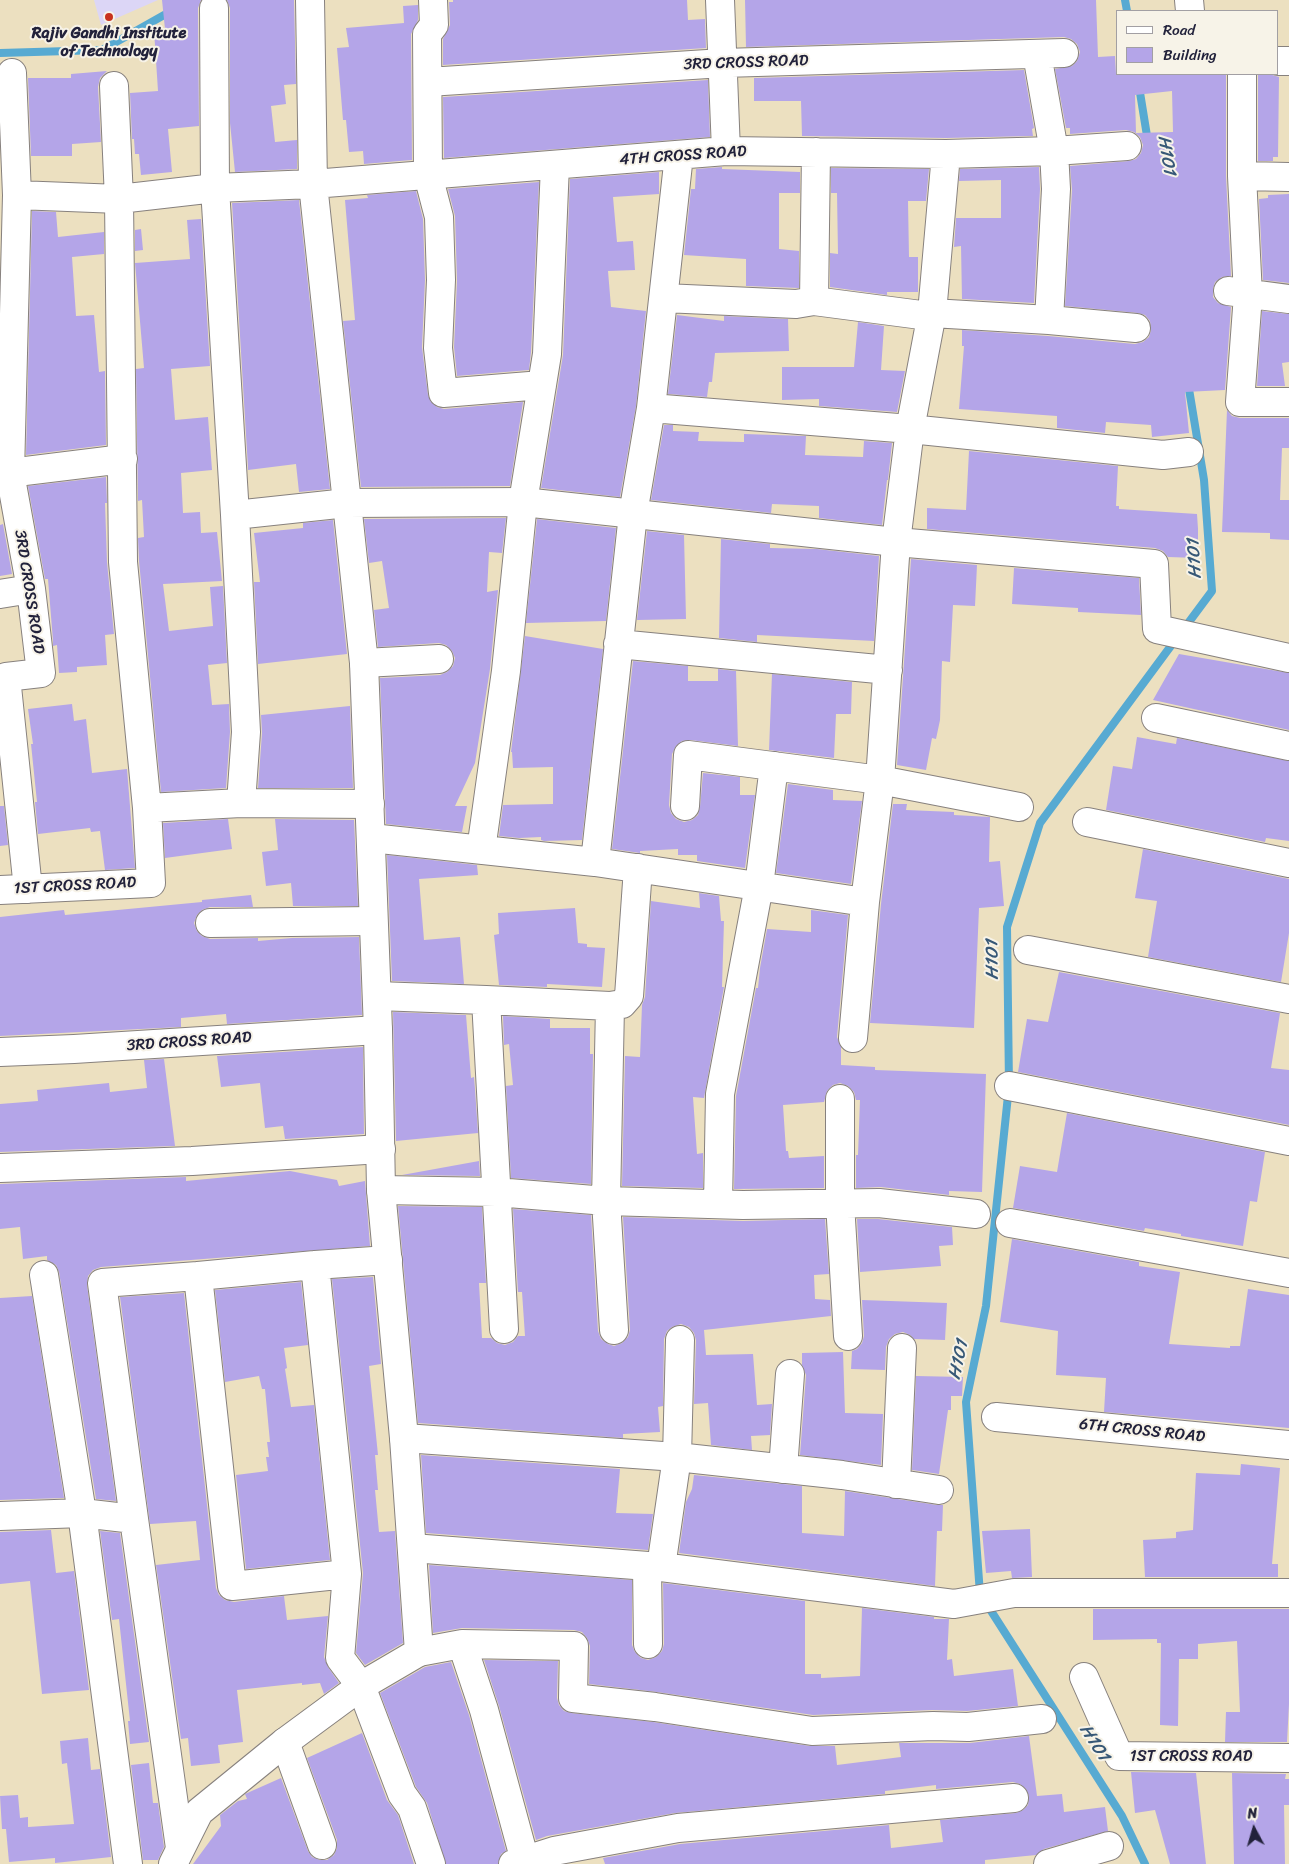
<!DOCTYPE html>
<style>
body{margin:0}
#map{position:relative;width:1289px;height:1864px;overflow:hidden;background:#ece0c0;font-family:Sriracha,sans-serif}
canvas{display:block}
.legend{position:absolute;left:1116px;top:10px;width:162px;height:65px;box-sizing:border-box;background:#f7f3e8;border:1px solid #a29fa3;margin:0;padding:6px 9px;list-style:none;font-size:15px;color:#22223b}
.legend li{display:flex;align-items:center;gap:10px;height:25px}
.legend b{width:25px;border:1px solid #a29fa3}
.north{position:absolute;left:1229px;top:1804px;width:50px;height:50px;-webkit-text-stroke:4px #f7f3e8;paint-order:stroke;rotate:354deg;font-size:14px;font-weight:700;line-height:20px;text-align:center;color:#22223b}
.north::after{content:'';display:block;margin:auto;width:18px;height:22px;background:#22223b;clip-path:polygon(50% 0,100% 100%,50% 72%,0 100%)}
</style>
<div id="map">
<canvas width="1289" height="1864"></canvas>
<ul class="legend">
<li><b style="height:6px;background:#fff"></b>Road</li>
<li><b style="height:14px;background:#b4a5e8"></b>Building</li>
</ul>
<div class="north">N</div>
</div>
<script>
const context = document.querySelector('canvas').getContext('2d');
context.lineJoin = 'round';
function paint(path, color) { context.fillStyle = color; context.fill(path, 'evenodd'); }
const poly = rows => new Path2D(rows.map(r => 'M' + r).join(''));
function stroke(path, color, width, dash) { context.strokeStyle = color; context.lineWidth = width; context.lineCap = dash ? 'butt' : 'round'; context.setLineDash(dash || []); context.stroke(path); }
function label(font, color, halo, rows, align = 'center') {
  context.font = font + ' Sriracha,sans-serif'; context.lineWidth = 4; context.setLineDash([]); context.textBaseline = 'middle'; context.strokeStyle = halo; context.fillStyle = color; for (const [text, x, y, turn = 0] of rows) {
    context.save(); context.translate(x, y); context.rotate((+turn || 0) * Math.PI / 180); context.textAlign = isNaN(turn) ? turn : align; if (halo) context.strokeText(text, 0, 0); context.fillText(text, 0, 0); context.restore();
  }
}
paint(poly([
 [94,0,158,0,101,25]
]), '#dcd6f6');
stroke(poly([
 [1125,0,1127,11],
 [0,53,102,50,173,10],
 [1137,74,1148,142],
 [1183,630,1212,591,1204,480,1188,383],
 [980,1594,966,1402,986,1306,1009,1086,1007,927,1040,823,1176,639],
 [986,1603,1122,1816,1145,1864]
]), '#57aad2', 8);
paint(poly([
 [162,0,201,0,198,8,199,126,168,129,172,172,141,175,139,154,135,154,134,139,132,139,130,93,158,91,154,30,165,29],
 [227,0,294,0,296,84,284,85,286,104,271,106,275,142,297,140,297,169,235,172,230,123,230,8],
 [453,0,687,0,688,20,705,19,706,48,443,65,443,39,450,25,449,2,453,2],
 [745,0,1096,0,1098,57,1115,56,1116,74,1226,74,1226,176,1231,276,1222,277,1215,282,1213,289,1213,297,1218,303,1231,307,1225,390,1185,392,1189,433,1152,437,1151,425,1106,422,1105,433,1057,428,1057,416,959,409,964,346,962,346,962,330,1048,336,1135,344,1143,342,1149,337,1151,330,1150,321,1145,315,1138,313,1065,306,1072,190,1070,166,1129,161,1136,159,1141,153,1143,145,1140,137,1134,132,1126,130,1070,134,1070,128,1066,128,1055,69,1072,66,1077,61,1080,52,1077,44,1071,39,1064,37,746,47],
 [1172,91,1173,132,1136,133,1135,95],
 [418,5,418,20,411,34,412,160,364,164,363,151,349,152,346,120,343,120,337,48,349,47,346,28,404,23,403,6],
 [1024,70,1034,128,1032,129,1033,136,946,138,802,136,801,101,754,101,754,78],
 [107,71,100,78,98,87,101,142,72,144,72,156,31,156,28,78,71,78,71,74],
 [1258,74,1269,74,1279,77,1278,157,1273,157,1273,161,1258,161],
 [708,80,710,137,444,158,443,97],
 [722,167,722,169,800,172,800,193,779,193,779,249,799,251,799,288,746,286,746,259,684,255,691,189,695,189,696,169],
 [1039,167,1040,189,1034,303,962,299,961,246,954,247,956,218,1001,218,1001,180,959,181,960,169],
 [831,168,929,169,926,201,908,201,909,257,918,257,918,292,887,292,887,295,830,287,830,253,838,254,837,193,831,193],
 [659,172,659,194,613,197,617,242,633,241,635,270,608,271,611,307,646,311,636,406,620,497,541,488,563,355,570,179],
 [539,182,531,352,529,370,457,376,454,347,457,281,455,216,448,189],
 [416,191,423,219,425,280,422,347,428,395,431,402,437,407,444,409,523,402,510,486,361,487,343,321,355,320,345,200,368,198,367,195],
 [1289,194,1289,283,1263,280,1259,199,1268,198,1268,195],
 [299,200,330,489,299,492,296,464,248,470,248,468,232,203],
 [32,211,56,212,58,237,104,232,104,254,72,257,76,316,94,315,99,372,105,371,106,445,26,455],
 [201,219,210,366,171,369,175,420,208,417,212,470,181,473,183,513,200,512,201,533,217,532,222,581,163,584,169,631,213,626,210,587,223,586,227,663,208,665,212,705,229,704,230,732,226,788,161,792,139,561,138,538,144,537,142,500,138,501,136,369,144,368,135,263,190,259,187,220],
 [141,229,143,250,135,251,135,230],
 [1262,311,1289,314,1289,362,1282,363,1285,386,1257,386],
 [677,315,724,321,724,316,788,319,789,351,715,353,712,382,709,382,707,397,668,394],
 [858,322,884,326,881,370,905,371,897,412,819,406,819,399,782,400,782,367,854,367],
 [1227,410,1232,416,1240,418,1289,418,1289,448,1282,448,1280,500,1289,500,1289,540,1270,539,1270,533,1222,532],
 [664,425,673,425,673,431,699,432,698,441,744,442,744,434,806,436,805,455,863,457,864,441,892,443,888,480,887,480,882,525,819,518,819,506,772,504,771,513,651,500],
 [969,451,1118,466,1116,506,1119,506,1119,509,1197,514,1198,529,1198,558,1168,557,1163,551,1155,548,927,529,927,508,966,510],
 [106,477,107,503,105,503,107,562,114,634,105,635,107,665,77,667,77,672,59,673,57,645,53,646,53,641,48,579,45,579,28,486],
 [506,518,502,553,489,552,487,592,498,590,490,669,475,763,455,806,467,806,462,832,386,824,380,678,440,675,447,672,453,666,455,658,452,651,446,645,439,643,378,647,374,610,389,608,382,561,369,563,364,519],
 [537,519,616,528,606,621,526,623],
 [333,520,347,654,258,664,254,582,260,582,254,533,303,528,303,523],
 [3,524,12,574,0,576,0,525],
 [647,531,684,535,686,619,637,620],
 [721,539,770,544,770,548,817,549,879,556,874,641,757,635,757,642,719,638],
 [911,559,977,565,975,606,953,605,950,662,942,661,940,720,936,739,932,738,926,770,897,765],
 [1014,568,1139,578,1141,615,1078,612,1078,608,1012,604],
 [525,636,603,649,582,840,544,841,541,840,541,837,519,838,499,836,503,805,553,804,553,767,513,768,512,752,511,752],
 [1179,654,1289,673,1289,730,1153,700],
 [633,661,688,666,688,681,718,681,718,669,736,671,738,746,690,740,682,741,676,746,672,754,669,805,671,813,676,819,684,822,692,820,698,815,700,807,703,773,740,777,740,795,755,795,745,868,697,861,697,855,678,855,678,849,640,851,640,853,612,849],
 [772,674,852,682,851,714,836,714,834,758,769,750],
 [72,704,74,721,86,719,92,773,127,769,135,868,105,870,100,831,91,832,90,828,38,834,35,802,37,802,31,744,33,744,28,709],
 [350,706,353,788,258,788,262,733,261,715],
 [1137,737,1176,744,1177,738,1289,761,1289,841,1266,838,1265,842,1106,810,1113,766,1132,769],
 [788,784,833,790,833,800,862,801,851,884,776,873],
 [893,804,907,804,906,810,954,812,954,815,990,817,989,862,1000,861,1004,906,979,908,974,1028,870,1023,881,904],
 [0,806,4,806,8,845,0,846],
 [228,819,232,849,165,858,163,823],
 [275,819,354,820,358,906,293,906,291,883,266,886,262,852,278,850],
 [1143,849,1289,879,1289,933,1281,982,1148,957,1157,901,1135,898],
 [387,855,477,865,478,875,419,879,424,940,460,937,464,984,392,981],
 [699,893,719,896,721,921,724,921,722,987,724,987,704,1098,693,1097,697,1154,703,1153,703,1188,622,1186,625,1056,640,1057,642,1005,645,997,651,901,700,908],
 [251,895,253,907,210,907,202,910,197,915,194,923,197,931,202,936,210,939,258,938,258,941,292,938,359,937,362,1015,227,1024,226,1014,181,1018,181,1027,0,1036,0,917,64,910,65,915,202,902,202,900],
 [575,908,578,943,587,944,587,947,605,948,602,987,547,984,547,987,499,985,494,935,499,934,498,913],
 [811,910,848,915,837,1037,841,1047,841,1065,875,1067,875,1070,986,1074,982,1192,949,1191,949,1195,881,1187,856,1188,856,1155,858,1155,860,1100,856,1100,854,1092,848,1086,840,1083,833,1085,827,1091,824,1102,783,1105,786,1151,788,1151,789,1158,824,1156,824,1188,734,1189,736,1096,756,988,758,988,760,968,767,929,811,932],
 [1059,972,1280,1013,1271,1068,1289,1070,1289,1125,1018,1072,1027,1019,1048,1022],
 [393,1012,466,1015,471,1078,474,1077,475,1089,478,1133,396,1141],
 [503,1016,550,1019,550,1028,590,1028,590,1054,593,1054,591,1184,511,1178,506,1086,513,1085,509,1044,504,1045],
 [363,1047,364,1134,285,1139,283,1126,265,1128,260,1083,221,1087,217,1056],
 [164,1059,175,1146,0,1152,0,1104,38,1101,37,1090,109,1083,110,1092,147,1088,144,1060],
 [1067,1113,1265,1152,1257,1202,1250,1201,1243,1246,1181,1236,1181,1234,1145,1228,1144,1231,1013,1208,1020,1166,1057,1172],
 [479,1161,480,1176,402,1175],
 [290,1171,337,1180,339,1186,365,1181,370,1246,101,1267,93,1270,88,1276,87,1285,116,1501,96,1499,59,1272,56,1265,47,1260,47,1256,23,1259,20,1227,0,1229,0,1184,186,1177,186,1181],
 [398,1206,482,1207,486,1283,479,1283,482,1338,491,1338,497,1343,505,1345,513,1342,518,1336,525,1336,522,1292,518,1292,513,1209,591,1215,598,1331,601,1339,608,1344,614,1346,622,1343,628,1337,630,1330,623,1217,743,1221,825,1219,829,1274,814,1275,815,1299,830,1300,831,1316,704,1330,706,1355,753,1354,757,1405,772,1404,770,1435,751,1436,752,1450,711,1445,708,1403,694,1404,696,1340,694,1333,689,1327,681,1324,672,1327,667,1331,664,1339,663,1406,658,1407,660,1432,623,1434,623,1438,418,1423],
 [857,1219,878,1219,952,1227,953,1245,939,1246,941,1266,860,1272],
 [1012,1239,1139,1262,1139,1266,1180,1272,1169,1344,1230,1348,1230,1346,1240,1346,1248,1289,1289,1295,1289,1428,1104,1412,1106,1378,1056,1375,1058,1331,1000,1322],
 [373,1277,381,1364,369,1366,378,1455,375,1455,378,1490,375,1490,379,1532,395,1531,403,1643,365,1665,356,1653,363,1573,332,1279],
 [301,1282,308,1345,284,1348,287,1368,285,1369,291,1407,314,1405,330,1560,246,1569,236,1475,268,1471,266,1457,269,1457,267,1442,270,1442,265,1389,262,1389,259,1376,225,1382,215,1290],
 [184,1293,216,1588,219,1595,225,1600,234,1602,284,1596,287,1620,328,1616,324,1657,328,1667,339,1683,324,1694,320,1683,302,1685,302,1683,237,1690,243,1742,218,1745,220,1763,191,1766,188,1738,181,1739,156,1565,200,1560,196,1521,150,1524,120,1297],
 [32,1296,64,1498,0,1500,0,1298],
 [862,1300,947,1303,945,1340,914,1339,910,1335,903,1332,895,1334,889,1339,886,1347,885,1370,851,1369,852,1351,857,1349,862,1343,864,1336],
 [843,1352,845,1413,883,1414,881,1465,800,1455,806,1375,802,1365,802,1353],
 [916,1376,963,1377,962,1396,951,1396,951,1410,948,1410,939,1474,912,1470],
 [421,1455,620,1469,616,1513,653,1514,648,1550,426,1533],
 [1241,1464,1280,1468,1272,1564,1278,1564,1278,1577,1145,1577,1143,1540,1176,1538,1176,1532,1193,1530,1196,1473,1240,1475],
 [694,1475,802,1486,802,1533,844,1536,845,1491,937,1505,943,1505,942,1531,937,1531,935,1586,679,1553,686,1502,692,1489],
 [1030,1529,1032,1577,1012,1578,1011,1571,986,1573,982,1531],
 [51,1530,56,1573,74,1571,89,1690,42,1694,30,1581,0,1584,0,1532],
 [100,1531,120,1533,149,1742,130,1744,128,1721,130,1721,119,1619,112,1620],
 [429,1565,632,1580,632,1645,635,1652,641,1658,648,1660,656,1657,662,1651,664,1644,663,1583,805,1601,805,1674,821,1674,821,1678,860,1676,862,1608,934,1617,934,1619,949,1619,947,1660,952,1659,954,1676,1013,1669,1018,1706,967,1711,932,1710,813,1715,657,1692,589,1684,590,1646,587,1638,582,1632,574,1630,462,1628,433,1633],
 [1093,1609,1289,1609,1289,1704,1287,1742,1225,1742,1226,1712,1240,1712,1237,1641,1198,1644,1198,1659,1179,1659,1178,1726,1160,1725,1161,1643,1157,1643,1157,1639,1093,1640],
 [484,1660,558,1661,557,1698,559,1705,564,1711,571,1713,653,1722,810,1746,835,1746,837,1765,901,1757,899,1743,970,1743,1029,1736,1037,1796,1062,1794,1064,1812,1105,1807,1108,1831,1044,1849,1036,1855,985,1860,985,1864,605,1864,603,1858,680,1844,889,1825,891,1848,943,1842,940,1820,1016,1813,1023,1810,1028,1805,1029,1796,1026,1789,1020,1784,1013,1782,936,1789,936,1785,885,1791,885,1794,675,1813,547,1836,536,1840,499,1706],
 [451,1662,469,1715,506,1851,501,1854,498,1864,446,1864,427,1803,416,1787,380,1693,425,1667],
 [362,1733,387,1800,398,1815,414,1864,193,1864,221,1826,220,1815,238,1801,247,1799,245,1794,281,1778,308,1851,312,1857,320,1860,327,1860,334,1855,337,1848,337,1840,307,1758],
 [88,1738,91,1770,100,1769,111,1857,55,1863,55,1858,9,1862,6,1829,2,1829,0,1796,18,1795,20,1818,28,1817,28,1827,74,1824,67,1763,62,1764,60,1741],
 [149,1763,153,1803,158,1803,164,1847,158,1860,143,1860,131,1765],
 [1131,1772,1196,1773,1206,1864,1170,1864,1155,1810,1135,1813],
 [1232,1773,1286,1774,1285,1779,1289,1779,1289,1805,1284,1805,1285,1864,1234,1864]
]), '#b4a5e8');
const street = poly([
 [433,0,434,25,427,34,428,175,439,217,441,280,438,348,443,393,542,385],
 [720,0,726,151],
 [1189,0,1190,11],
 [214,8,215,188,235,515,246,732,241,803],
 [1037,54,1054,151,1056,189,1049,320],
 [1278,61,1289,61],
 [12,73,17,195,10,473,31,589,41,673,6,677,28,889],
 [1242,74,1242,176,1289,177],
 [428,82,723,63,1064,53],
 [1242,176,1248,295,1240,402,1289,402],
 [17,195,119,199,215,188,313,184,726,151,946,154,1054,151,1127,146],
 [1228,291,1289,299],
 [664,298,796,304,814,301,921,315,932,313,1049,320,1136,328],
 [814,301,816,152],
 [651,408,910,429,1163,455,1189,452],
 [0,474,123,459],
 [235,515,347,503,313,184,310,0],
 [0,594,31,589],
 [618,644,888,670],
 [364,663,439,659],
 [1156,718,1289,746],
 [685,806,688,755,880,780,1019,807],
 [147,808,241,803,370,804],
 [1087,822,1289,863],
 [371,838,595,862,633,514,651,408,679,155],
 [481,850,506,671,523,502,547,354,555,165],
 [595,862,865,902,880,780,896,542,910,429,932,313,946,154],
 [0,890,151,883,147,808,123,562,119,199,114,86],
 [210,923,373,921],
 [1028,950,1289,999],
 [377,996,486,1000,504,1329],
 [486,1000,610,1006,606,1201,614,1330],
 [610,1006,622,1004,629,996,638,868],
 [853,1038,865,902],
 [0,1052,74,1049,378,1030],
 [1009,1086,1289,1141],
 [840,1099,840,1203,848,1336],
 [0,1168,192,1161,381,1149],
 [381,1190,496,1192,606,1201,743,1205,879,1203,976,1214],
 [718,1204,720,1094,759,886,774,766],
 [1010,1223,1289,1273],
 [315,1265,347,1574,340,1658,361,1686,402,1794,412,1808,431,1864],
 [44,1275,82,1513,128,1864],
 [996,1417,1289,1445],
 [404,1438,677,1457,842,1475,939,1490],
 [783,1469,790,1374],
 [896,1484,902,1348],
 [0,1516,82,1513,134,1519,180,1848],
 [134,1519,102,1283,198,1276],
 [412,1548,661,1567,954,1604,1014,1593,1289,1593],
 [647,1566,648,1644],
 [661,1567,677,1457,680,1340],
 [347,1574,232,1586,198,1276,315,1265,388,1260],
 [462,1644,574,1646,573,1698,655,1707,812,1731,933,1726,968,1727,1042,1719],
 [419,1652,462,1644,484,1710,525,1861],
 [1084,1677,1119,1756,1289,1758],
 [285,1742,322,1845],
 [513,1864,554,1851,678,1828,1014,1798],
 [1048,1864,1109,1846]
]);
const secondary = poly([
 [173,1864,199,1812,285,1742,361,1686,419,1652,404,1438,381,1190,378,1030,364,663,347,503,523,502,896,542,1154,564,1157,629,1289,658]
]);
stroke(street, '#87817e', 30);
stroke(secondary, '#87817e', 30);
stroke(street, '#fff', 28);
stroke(secondary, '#fff', 28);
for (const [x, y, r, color] of [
 [109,17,5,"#c8321e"]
]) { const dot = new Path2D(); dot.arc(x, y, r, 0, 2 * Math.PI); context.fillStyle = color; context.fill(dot); stroke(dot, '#f7f3e8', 2); }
label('bold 16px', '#22223b', '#f7f3e8', [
 ["Rajiv Gandhi Institute",109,34],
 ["of Technology",109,52]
]);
label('16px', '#22223b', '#f7f3e8', [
 ["3RD CROSS ROAD",746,63,-2],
 ["4TH CROSS ROAD",683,156,-4],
 ["3RD CROSS ROAD",29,592,81],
 ["1ST CROSS ROAD",75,886,-3],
 ["3RD CROSS ROAD",189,1042,-4],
 ["6TH CROSS ROAD",1142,1431,6],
 ["1ST CROSS ROAD",1191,1757]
]);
label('italic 18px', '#375877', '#f7f3e8', [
 ["H101",1166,155,81],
 ["H101",1195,559,-94],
 ["H101",993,960,-91],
 ["H101",959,1360,-78],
 ["H101",1094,1743,57]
]);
</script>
